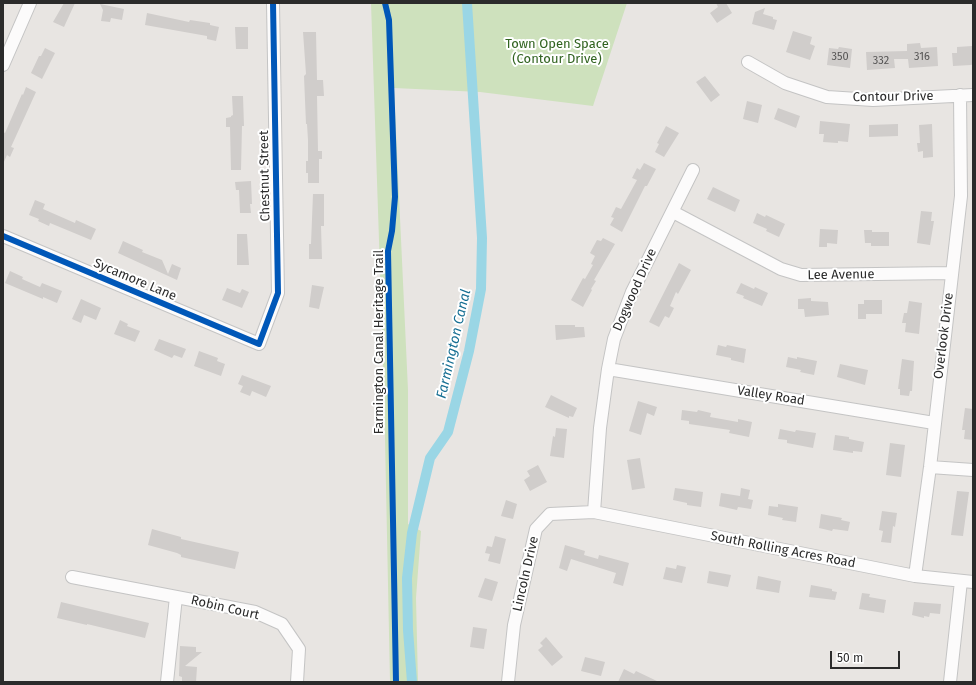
<!DOCTYPE html>
<style>
body{margin:0}
#map{position:relative;width:976px;height:685px;overflow:hidden;background:#e8e5e2;font-family:"Fira Sans",sans-serif}
canvas{display:block}
.frame{position:absolute;inset:0;border:4px solid #2b2b2b;pointer-events:none}
.scale{position:absolute;left:830px;top:651px;width:70px;height:18px;box-sizing:border-box;border:2px solid #2b2b2b;border-top:0;padding-left:5px;font-size:12px;line-height:14px;white-space:nowrap;color:#2b2b2b;-webkit-text-stroke:3px #fff;paint-order:stroke}
</style>
<div id="map">
<canvas width="976" height="685"></canvas>
<div class="frame"></div>
<div class="scale">50 m</div>
</div>
<script>
const context = document.querySelector('canvas').getContext('2d');
context.lineJoin = 'round';
function paint(path, color) { context.fillStyle = color; context.fill(path, 'evenodd'); }
const poly = rows => new Path2D(rows.map(r => 'M' + r).join(''));
function stroke(path, color, width, dash) { context.strokeStyle = color; context.lineWidth = width; context.lineCap = dash ? 'butt' : 'round'; context.setLineDash(dash || []); context.stroke(path); }
function label(font, color, halo, rows, align = 'center') {
  context.font = font + ' "Fira Sans",sans-serif'; context.lineWidth = 4; context.setLineDash([]); context.textBaseline = 'middle'; context.strokeStyle = halo; context.fillStyle = color; for (const [text, x, y, turn = 0] of rows) {
    context.save(); context.translate(x, y); context.rotate((+turn || 0) * Math.PI / 180); context.textAlign = isNaN(turn) ? turn : align; if (halo) context.strokeText(text, 0, 0); context.fillText(text, 0, 0); context.restore();
  }
}
paint(poly([
 [371,3,627,3,593,106,480,92,394,88,408,390,408,524,421,531,416,598,418,682,390,682,384,389]
]), '#cee1bd');
stroke(poly([
 [412,682,408,630,407,578,412,533,430,458,448,432,469,351,481,289,482,238,467,3]
]), '#9ad6e5', 10);
paint(poly([
 [64,3,75,3,64,27,53,22],
 [716,3,726,3,732,13,717,23,710,13,718,7],
 [100,4,124,9,122,20,111,18,110,22,101,21,103,10],
 [765,8,763,14,773,17,773,19,777,20,774,30,752,24,755,12],
 [147,13,189,22,190,20,210,23,210,25,219,27,216,41,207,39,207,36,145,25],
 [235,27,248,27,248,49,236,49],
 [793,31,812,37,810,44,815,46,810,60,786,52],
 [303,32,316,32,317,80,323,80,324,96,317,96,318,151,322,151,322,159,319,159,319,183,308,183,308,173,306,173,306,161,308,161,308,140,307,124,306,124,304,76,306,74],
 [920,43,921,48,937,47,938,66,909,68,908,59,894,59,895,68,867,70,866,52,907,51,907,44],
 [972,46,973,64,971,65,953,66,952,53,957,53,957,47],
 [839,47,852,49,850,68,827,65,829,48,838,49],
 [45,48,55,53,42,79,31,73,39,56,41,56],
 [705,76,720,95,711,102,696,82],
 [26,87,36,92,11,147,14,148,10,157,7,155,3,164,3,132,5,133,22,94,23,95],
 [232,96,243,96,244,126,242,126,241,170,231,170,230,127,226,127,226,118,231,117,231,116,233,115],
 [747,101,762,105,758,123,743,119],
 [778,108,800,116,796,128,774,119],
 [820,121,850,124,848,142,838,141,838,143,823,142,824,134,819,134],
 [898,124,898,136,869,137,869,125],
 [932,124,933,157,923,158,923,151,918,152,917,143,920,143,919,125],
 [666,126,679,133,664,157,655,152,659,144,657,143],
 [644,163,656,169,647,186,645,186,622,232,610,225,614,218,611,217,616,207,621,209,637,180,632,178,637,168,640,170],
 [251,181,252,204,250,204,251,213,240,213,239,190,236,190,235,182],
 [713,187,740,200,735,212,707,199],
 [313,194,324,194,324,226,321,226,322,259,309,259,309,244,311,244],
 [35,200,45,204,43,209,75,223,76,220,96,229,91,240,50,223,49,226,38,221,39,219,29,215],
 [921,211,932,212,931,221,934,221,930,245,917,243],
 [757,213,765,217,766,215,785,224,779,237,766,231,767,229,753,223],
 [820,229,838,230,837,244,827,243,827,247,819,247],
 [864,230,872,230,872,232,889,232,889,246,871,246,871,243,865,243],
 [237,234,247,234,249,265,237,265],
 [603,238,615,244,594,280,596,281,591,289,592,290,583,307,571,300,583,278,585,279,593,265,591,264,595,256,590,253,597,240,601,241],
 [123,241,143,250,142,252,162,260,168,274,172,264,181,268,177,280,118,253],
 [679,263,691,270,678,294,676,292,670,306,674,308,669,318,665,316,659,327,649,322],
 [10,271,23,277,22,279,40,287,42,283,62,291,57,303,43,297,43,299,5,283],
 [741,283,754,289,755,287,768,293,762,306,743,298,744,296,736,293],
 [312,285,324,287,319,309,309,307],
 [227,288,240,293,242,289,249,292,242,308,222,300],
 [811,298,811,301,828,302,829,315,805,317,804,309,798,309,798,299],
 [81,299,101,308,96,320,84,315,81,323,72,319],
 [864,300,882,300,882,314,866,314,866,319,858,319,858,304,864,304],
 [909,301,922,303,919,334,905,332,906,323,902,323,904,313,907,313],
 [120,320,128,324,127,326,140,331,135,342,114,334],
 [555,325,575,325,575,327,584,327,585,337,556,340],
 [159,339,186,349,182,358,174,355,172,358,154,350],
 [718,345,726,347,727,345,746,349,744,363,731,360,731,358,716,355],
 [199,351,218,358,217,361,225,364,221,376,194,366],
 [788,357,797,359,797,357,817,361,814,375,800,372,801,370,786,367],
 [902,359,914,361,912,391,910,391,909,396,900,395,900,389,898,389],
 [840,364,868,370,865,385,837,377],
 [242,375,271,386,266,397,252,391,250,396,240,392,243,386,238,384],
 [551,395,577,408,573,417,569,416,569,418,545,407],
 [638,401,657,407,654,416,647,413,641,435,629,431],
 [965,408,973,409,973,440,964,439,965,430,962,430],
 [682,410,697,412,698,410,711,413,710,417,738,422,738,419,752,422,749,437,729,433,730,430,689,424,689,421,681,420],
 [556,428,567,429,564,458,550,456,553,436,555,437],
 [780,429,795,432,796,430,816,433,813,448,787,443,787,440,778,439],
 [835,435,849,437,849,439,864,442,862,452,853,451,853,453,833,450],
 [890,443,905,445,901,477,886,475],
 [640,458,645,488,632,490,627,460],
 [538,465,547,482,530,491,524,480,530,476,527,471],
 [675,488,703,492,701,507,687,505,687,503,673,500],
 [741,488,750,490,748,499,753,500,751,509,738,507,737,510,719,506,721,493,740,496],
 [957,491,969,492,963,536,951,535],
 [506,500,517,504,513,519,501,516],
 [778,504,798,507,796,522,782,520,783,518,768,515,769,506,778,507],
 [882,511,897,513,895,527,893,526,891,543,881,542,883,531,879,530],
 [821,514,842,518,841,520,850,522,848,531,833,529,832,531,819,528],
 [152,529,181,537,181,539,239,552,235,569,181,557,181,555,177,553,148,545],
 [495,536,506,539,500,564,488,561,490,554,485,553,487,546,492,547],
 [565,545,585,551,584,555,598,559,599,555,629,563,623,586,613,583,616,573,571,559,567,571,559,568],
 [677,565,686,567,682,583,663,579,666,567,676,569],
 [709,571,731,575,728,587,707,583],
 [758,576,781,581,779,593,756,589],
 [485,578,498,582,492,601,478,597],
 [811,585,832,589,832,591,837,592,835,600,809,597],
 [862,593,870,594,869,597,886,600,884,613,859,609],
 [61,602,149,623,145,638,87,624,87,625,57,618],
 [914,602,941,604,940,614,930,613,929,617,924,616,924,618,912,615],
 [473,627,487,629,484,649,470,647],
 [546,637,563,657,552,666,538,650,543,646,540,643],
 [180,646,196,647,196,652,202,652,185,666,197,667,196,682,182,682,182,677,179,676],
 [585,657,605,662,601,676,581,671],
 [624,669,634,674,636,671,659,682,618,682]
]), '#d0cdcb');
const minor = poly([
 [748,62,785,83,827,97,873,100,973,95],
 [3,65,30,3],
 [673,212,781,269,801,275,952,273],
 [3,236,259,344,278,293,273,3],
 [608,369,934,423],
 [930,467,973,470],
 [594,512,600,428,608,369,614,339,632,292,693,170],
 [915,576,930,467,961,196,960,95],
 [72,577,255,612,282,624,299,649,297,682],
 [167,682,176,597],
 [508,682,514,625,536,529,550,514,594,512,915,576,973,582],
 [950,682,961,581]
]);
stroke(minor, '#c4c4c4', 14);
stroke(minor, '#fcfbfb', 12);
stroke(poly([
 [385,3,389,20,395,197,392,231,388,251,396,682],
 [3,236,259,344,278,293,273,3]
]), '#0057b8', 6);
label('11px', '#555454', null, [
 ["350",840,57],
 ["316",922,57],
 ["332",881,61]
]);
label('13px', '#316320', '#fff', [
 ["Town Open Space",557,44],
 ["(Contour Drive)",557,59]
]);
label('13px', '#2b2b2b', '#fff', [
 ["Contour Drive",893,97,-1],
 ["Chestnut Street",265,176,-91],
 ["Lee Avenue",841,275,-1],
 ["Sycamore Lane",135,280,23],
 ["Dogwood Drive",635,290,-66],
 ["Overlook Drive",944,336,-83],
 ["Farmington Canal Heritage Trail",379,342,-90],
 ["Valley Road",771,396,9],
 ["South Rolling Acres Road",783,550,11],
 ["Lincoln Drive",526,574,-77],
 ["Robin Court",225,608,13]
]);
label('italic 14px', '#176f93', '#fff', [
 ["Farmington Canal",454,344,-77]
]);
</script>
